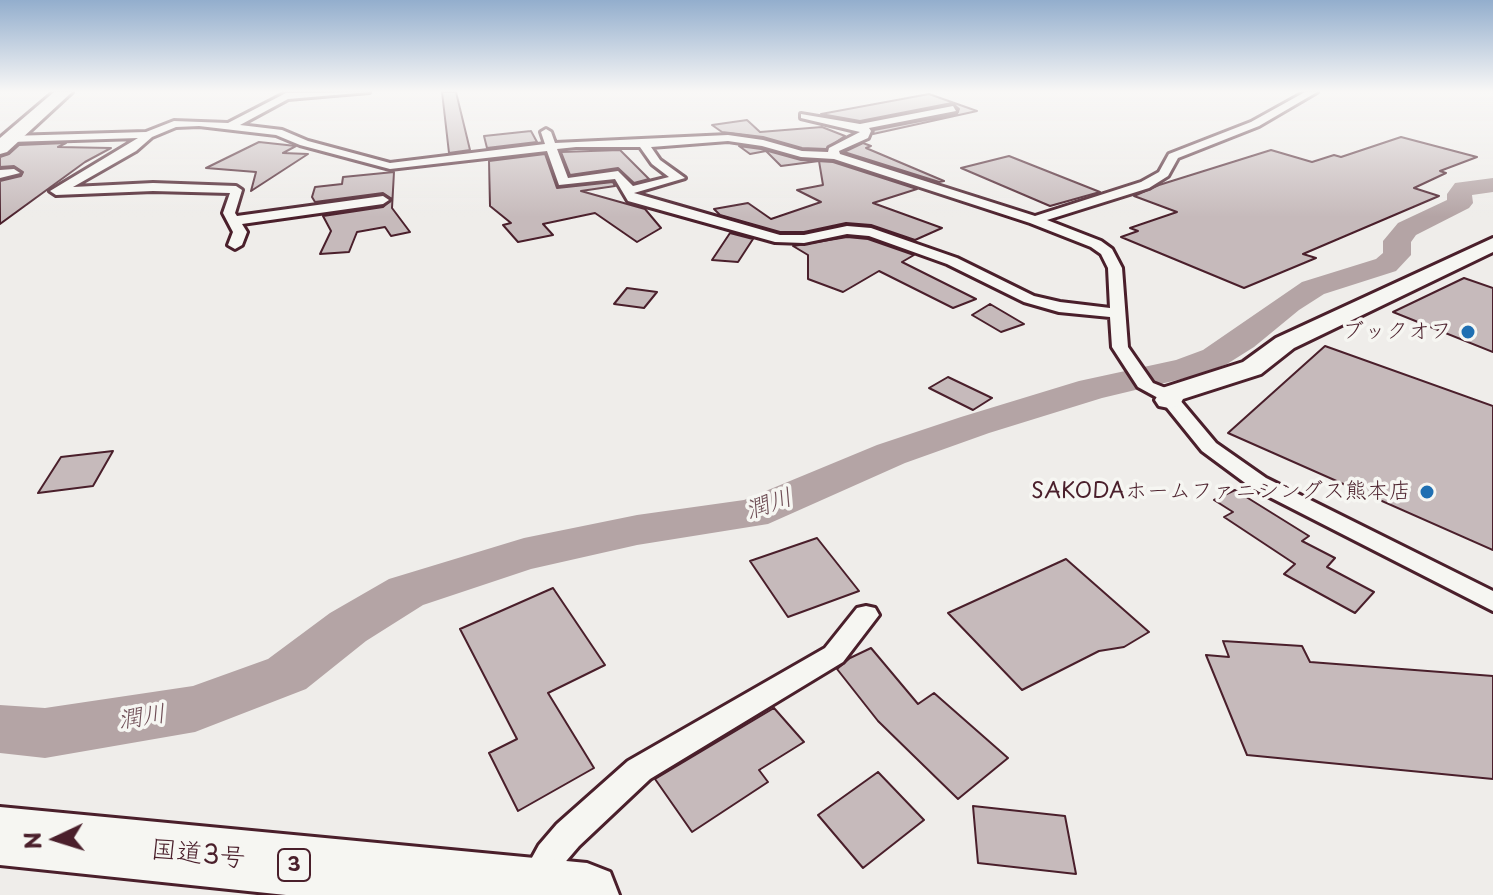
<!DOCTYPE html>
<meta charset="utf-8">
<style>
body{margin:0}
#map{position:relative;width:1493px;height:895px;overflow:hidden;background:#efedea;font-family:"Playpen Sans",sans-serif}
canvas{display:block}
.north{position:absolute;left:16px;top:799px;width:80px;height:80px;-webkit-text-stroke:6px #f6f6f2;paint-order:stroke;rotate:266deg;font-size:22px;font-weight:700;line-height:32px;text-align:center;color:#4a1f2b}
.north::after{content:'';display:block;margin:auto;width:28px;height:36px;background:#4a1f2b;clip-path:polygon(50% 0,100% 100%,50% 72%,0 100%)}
</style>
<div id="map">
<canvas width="1493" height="895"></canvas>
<div class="north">N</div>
</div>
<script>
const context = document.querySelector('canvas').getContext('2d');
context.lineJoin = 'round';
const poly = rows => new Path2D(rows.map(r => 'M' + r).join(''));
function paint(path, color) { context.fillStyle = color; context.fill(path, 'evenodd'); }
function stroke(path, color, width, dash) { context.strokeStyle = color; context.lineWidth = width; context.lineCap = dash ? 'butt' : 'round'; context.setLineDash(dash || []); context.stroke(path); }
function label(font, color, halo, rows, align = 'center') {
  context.font = font + ' "Playpen Sans","Klee One",sans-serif'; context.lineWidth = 7; context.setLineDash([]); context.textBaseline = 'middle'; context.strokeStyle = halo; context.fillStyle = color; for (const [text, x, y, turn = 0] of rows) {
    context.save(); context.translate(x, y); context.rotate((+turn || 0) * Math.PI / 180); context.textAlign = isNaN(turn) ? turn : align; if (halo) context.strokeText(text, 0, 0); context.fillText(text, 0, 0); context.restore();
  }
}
paint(poly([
 [1493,178,1493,192,1472,195,1473,203,1469,208,1416,235,1411,242,1411,255,1396,271,1324,294,1299,310,1254,347,1227,364,1198,375,1102,398,989,433,905,463,768,524,637,545,531,569,423,605,366,641,306,689,195,732,45,758,0,753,0,705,45,708,193,686,268,659,330,613,389,579,524,538,637,515,744,500,877,445,961,417,1079,381,1176,360,1203,350,1302,282,1376,259,1383,253,1383,241,1398,223,1447,200,1447,194,1455,183,1493,178]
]), '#b4a4a5');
const building = poly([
 [442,92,456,92,470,150,449,153,442,92],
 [929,94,977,111,873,134,874,130,957,114,959,109,952,103,860,121,821,114,929,94],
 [747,120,760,132,822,127,845,136,826,149,802,148,763,137,722,132,712,125,747,120],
 [531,131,537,142,487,148,484,136,531,131],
 [1401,137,1477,157,1440,171,1446,173,1414,188,1439,196,1303,254,1316,258,1244,288,1121,237,1138,231,1130,228,1177,212,1134,196,1159,185,1271,150,1312,162,1334,155,1341,157,1401,137],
 [259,142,296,146,283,153,308,154,251,191,256,172,206,168,259,142],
 [66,143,58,147,111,148,85,162,0,224,0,181,21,176,23,172,14,166,0,167,0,157,9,154,19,145,66,143],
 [863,143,871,146,866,148,944,181,939,182,844,152,863,143],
 [739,146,761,149,801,160,833,162,917,189,873,203,942,228,915,240,871,225,846,223,804,232,780,232,720,215,714,209,748,203,771,219,821,202,797,190,823,185,819,161,781,166,766,151,750,154,739,146],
 [620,150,649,179,634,183,618,168,570,175,561,152,620,150],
 [545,154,557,188,613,182,615,186,581,191,645,209,661,228,637,242,595,213,543,224,553,235,518,242,503,225,511,223,490,206,489,161,545,154],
 [1009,156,1100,192,1050,206,961,168,1009,156],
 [394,172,392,208,410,232,391,236,385,227,357,232,349,252,320,254,331,231,323,216,383,207,392,199,383,193,315,202,312,197,315,187,342,184,343,177,394,172],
 [730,233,753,239,738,262,712,260,730,233],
 [847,237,868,239,914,255,902,262,976,299,953,308,879,271,843,292,808,279,808,255,793,246,847,237],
 [1464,278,1493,288,1493,352,1393,312,1464,278],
 [627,288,657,292,644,308,614,304,627,288],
 [990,304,1024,324,1001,332,972,315,990,304],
 [1325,346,1493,406,1493,550,1228,433,1325,346],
 [948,377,992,398,973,410,929,388,948,377],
 [113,451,93,486,38,493,61,457,113,451],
 [1235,490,1309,536,1302,541,1335,558,1327,567,1374,592,1355,613,1284,574,1295,564,1224,517,1233,512,1214,500,1235,490],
 [817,538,859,591,788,617,750,561,817,538],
 [1066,559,1149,632,1124,647,1099,651,1022,690,948,613,1066,559],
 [553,588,605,665,548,693,594,768,518,811,489,753,517,739,460,629,553,588],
 [1223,641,1302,646,1310,662,1493,676,1493,779,1247,755,1206,655,1229,657,1223,641],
 [871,648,918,704,934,693,1008,758,958,799,878,721,837,669,850,658,871,648],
 [774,708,804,742,759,770,768,782,692,832,655,779,774,708],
 [878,772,924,820,863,868,818,815,878,772],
 [973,806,1065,816,1076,874,978,863,973,806]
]);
paint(building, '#c6babb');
stroke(building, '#4a1f2b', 2);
const street = poly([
 [369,92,288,99,240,125,282,130,308,141,390,163,545,144,541,132,546,129,551,132,555,143,728,135,763,140,802,151,828,152,829,148,860,132,801,118,801,114,860,124,953,106,956,111,869,128,871,131,868,138,839,151,840,154,1035,216,1141,182,1159,172,1169,154,1251,122,1305,92,1317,92,1259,126,1178,158,1168,176,1149,188,1047,220,1101,241,1112,249,1122,268,1128,347,1153,383,1178,393,1179,399,1216,443,1266,478,1493,591,1493,611,1252,488,1202,451,1160,399,1138,387,1112,347,1110,317,1059,312,1024,302,947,264,869,236,847,234,804,243,775,242,628,201,615,179,559,185,547,151,390,169,300,145,276,135,199,126,176,127,152,137,136,151,73,187,153,183,236,186,242,190,235,213,237,216,383,196,389,200,383,204,242,224,247,232,242,245,235,249,228,245,233,232,223,213,230,193,153,191,56,195,50,191,138,138,10,142,5,139,10,136,146,132,174,121,228,123,286,93,369,92],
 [728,141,762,146,801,157,834,159,1030,223,1091,247,1101,254,1108,268,1110,308,1060,302,1034,296,957,258,871,228,847,226,804,235,780,235,634,193,685,178,660,160,651,147,728,141],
 [576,147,640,147,652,164,669,177,633,186,618,171,568,178,557,149,576,147],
 [0,170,14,169,20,173,0,178,0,170],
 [866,606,875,608,879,615,843,662,650,779,579,846,561,867,547,895,523,895,518,883,539,845,557,824,628,761,825,648,857,608,866,606]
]);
const secondary = poly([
 [1493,238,1493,252,1294,348,1261,374,1183,399,1179,406,1169,408,1159,406,1155,400,1162,388,1243,362,1276,338,1493,238]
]);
const primary = poly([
 [54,92,72,92,7,152,0,154,0,138,54,92]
]);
const highway = poly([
 [0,807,587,863,610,872,619,895,286,895,0,865,0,807]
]);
stroke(street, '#4a1f2b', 6);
stroke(secondary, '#4a1f2b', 6);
stroke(primary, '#4a1f2b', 6);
stroke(highway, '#4a1f2b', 6);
paint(street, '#f6f6f2');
paint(secondary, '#f6f6f2');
paint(primary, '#f6f6f2');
paint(highway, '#f6f6f2');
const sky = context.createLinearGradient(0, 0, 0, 217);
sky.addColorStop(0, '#93aecd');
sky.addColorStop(0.42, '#f8f7f6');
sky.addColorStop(1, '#f8f7f600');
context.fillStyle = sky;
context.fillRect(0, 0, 1493, 217);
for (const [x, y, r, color] of [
 [1468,332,8,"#1f6fb2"],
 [1427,492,8,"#1f6fb2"]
]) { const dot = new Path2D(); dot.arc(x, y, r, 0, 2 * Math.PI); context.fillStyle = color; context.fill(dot); stroke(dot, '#f6f6f2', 3); }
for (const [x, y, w] of [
 [294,865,32]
]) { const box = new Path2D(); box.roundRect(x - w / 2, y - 16, w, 32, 6); context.fillStyle = '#f6f6f2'; context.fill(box); stroke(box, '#4a1f2b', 2); }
label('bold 20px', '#4a1f2b', null, [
 ["3",294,865]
]);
label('22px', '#4a1f2b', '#f6f6f2', [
 ["ブックオフ",1452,332],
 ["SAKODAホームファニシングス熊本店",1411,492]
], 'right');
label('italic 24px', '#6f4e56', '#f6f6f2', [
 ["潤川",769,505,-19],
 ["潤川",142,718,-9]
]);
label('26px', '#4a1f2b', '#f6f6f2', [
 ["国道3号",198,855,6]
]);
</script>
